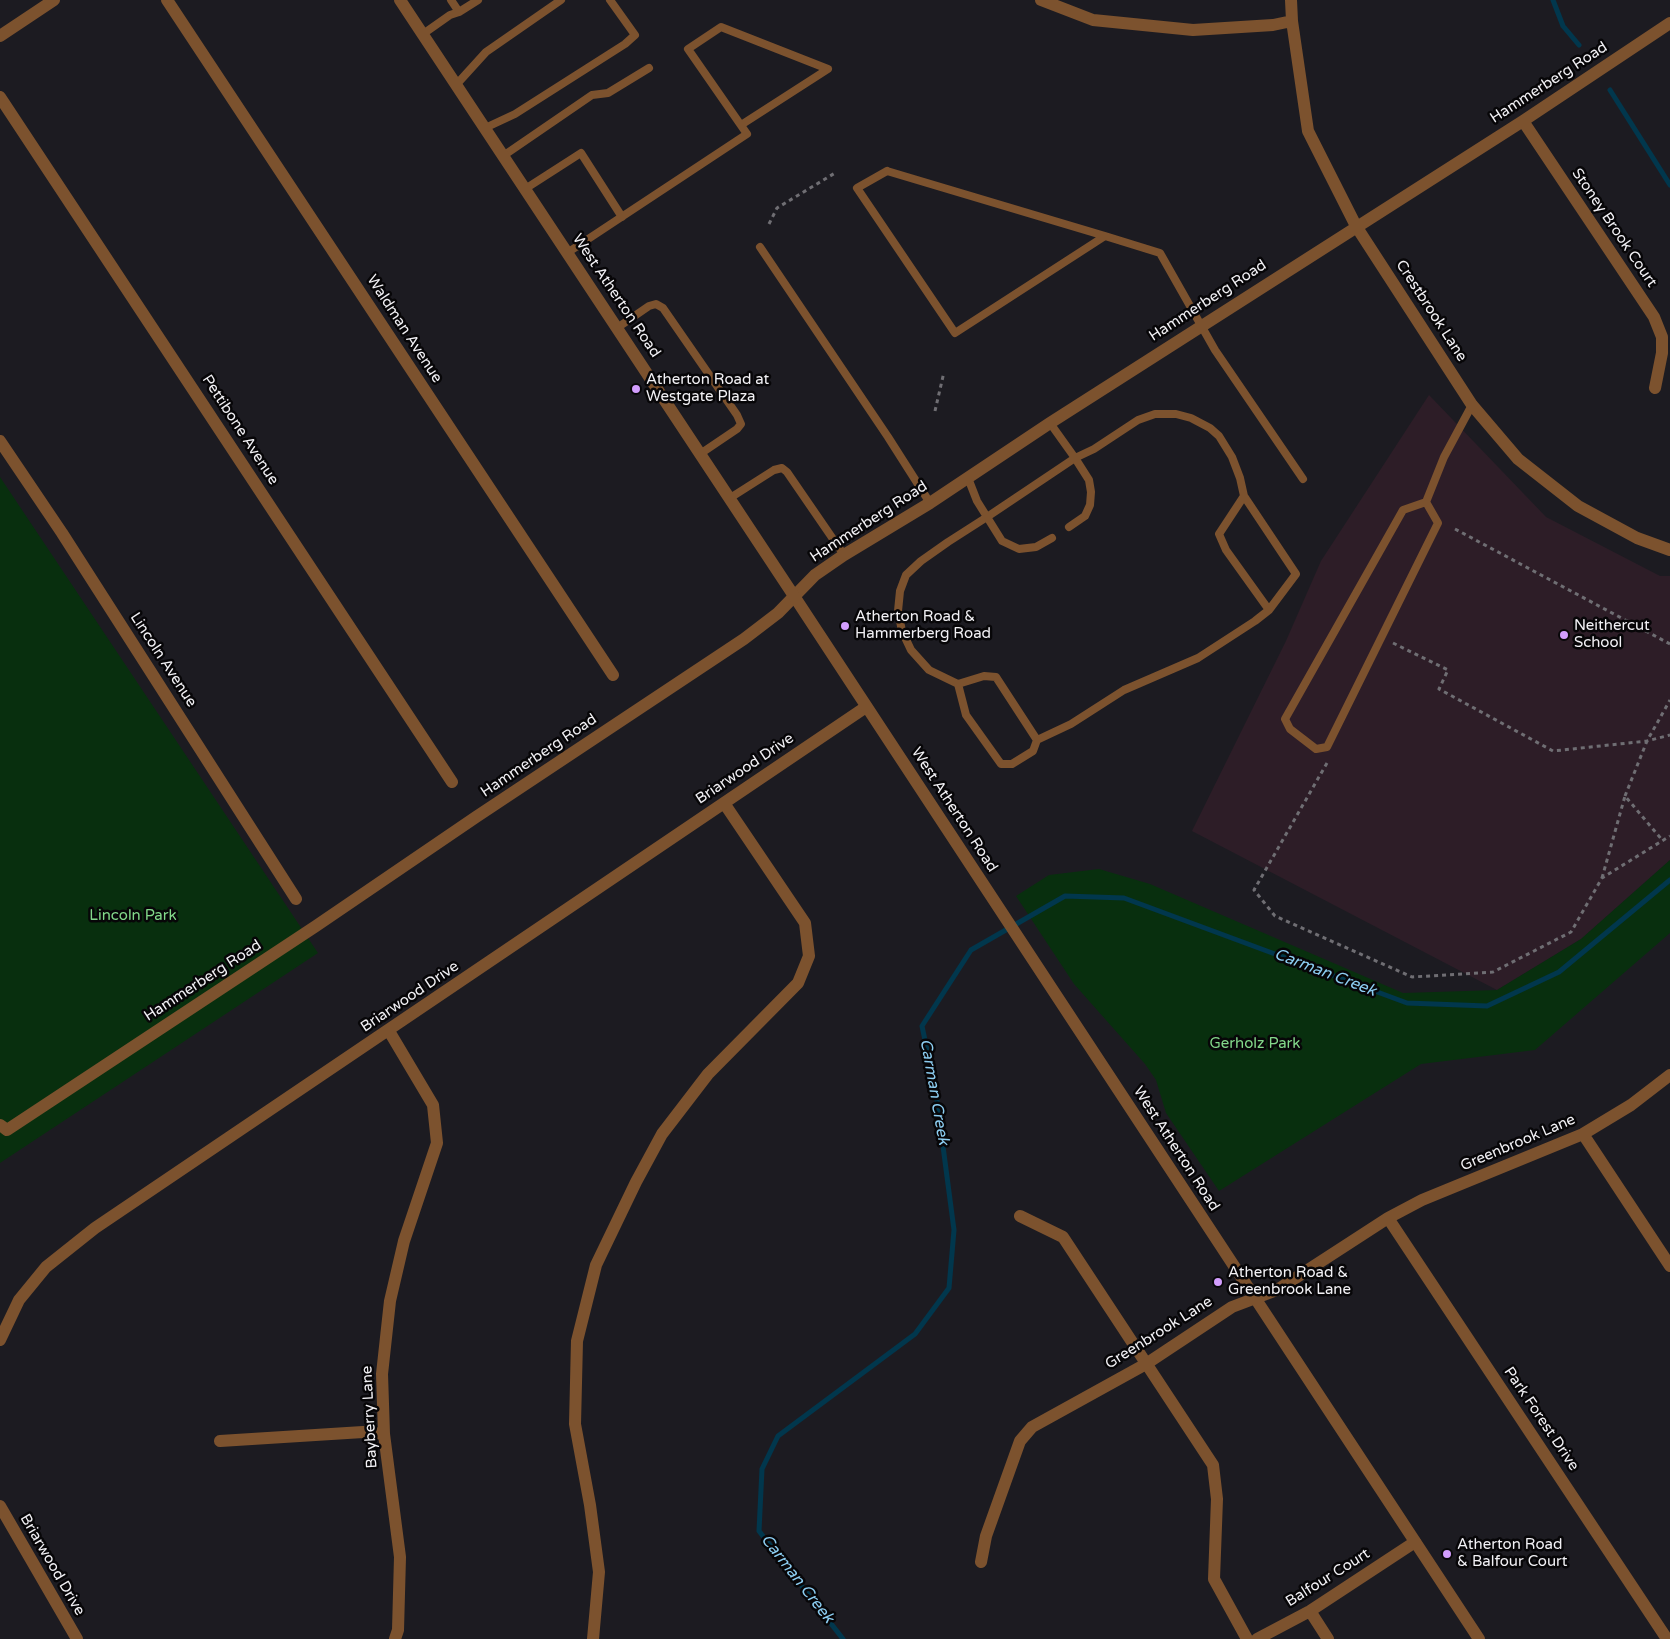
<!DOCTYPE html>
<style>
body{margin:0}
canvas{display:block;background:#1c1b21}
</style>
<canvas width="1670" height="1639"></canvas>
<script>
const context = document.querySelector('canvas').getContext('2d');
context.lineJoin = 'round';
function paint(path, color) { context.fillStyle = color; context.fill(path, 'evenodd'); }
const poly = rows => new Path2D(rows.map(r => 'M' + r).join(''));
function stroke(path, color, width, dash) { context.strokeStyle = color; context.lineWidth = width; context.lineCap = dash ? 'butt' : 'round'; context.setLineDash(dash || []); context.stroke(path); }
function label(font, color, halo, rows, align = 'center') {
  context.font = font + ' "Varela Round",sans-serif'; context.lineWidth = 5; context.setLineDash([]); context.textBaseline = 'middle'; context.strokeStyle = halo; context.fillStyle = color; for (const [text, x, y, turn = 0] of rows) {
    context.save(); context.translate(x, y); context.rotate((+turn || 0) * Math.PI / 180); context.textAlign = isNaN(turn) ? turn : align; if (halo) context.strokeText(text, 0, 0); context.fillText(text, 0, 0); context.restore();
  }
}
paint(poly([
 [1429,395,1546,517,1660,576,1670,576,1670,860,1581,939,1497,990,1192,831,1286,641,1321,561]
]), '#2d1d27');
paint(poly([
 [0,477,318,953,0,1163],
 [1670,860,1670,933,1535,1050,1421,1064,1219,1191,1166,1113,1156,1080,1145,1064,1074,984,1016,896,1049,875,1099,869,1150,884,1403,993,1497,990,1581,939]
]), '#082f0e');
stroke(poly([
 [1553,0,1563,26,1579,45],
 [1610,90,1670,185],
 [843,1639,759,1531,762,1469,778,1436,915,1334,949,1288,954,1230,936,1093,922,1026,971,950,1065,896,1124,898,1407,1003,1487,1006,1559,972,1670,880]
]), '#01374d', 5);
stroke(poly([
 [769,224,777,208,835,173],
 [935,411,944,372],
 [1455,529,1670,644],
 [1393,643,1448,670,1439,689,1553,751,1647,741,1670,735],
 [1327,763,1254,890,1275,916,1412,977,1493,972,1571,932,1602,878,1670,836],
 [1625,796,1647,741,1670,700],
 [1602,878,1625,796,1663,841]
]), '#6f6e73', 3, [4, 4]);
stroke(poly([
 [451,0,459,12],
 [423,34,450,15,459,12,478,0],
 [456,85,486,52,561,0],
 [485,128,515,114,625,44,635,35,610,0],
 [503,156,592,95,608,93,649,68],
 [887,171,1105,236,955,333,857,188,887,171],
 [525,189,581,153,622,217],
 [1105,236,1160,253,1215,350,1303,479],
 [760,247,888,437,930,503],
 [567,253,747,134,688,49,721,27,828,69,741,125],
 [617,328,649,306,656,304,663,308,737,415,741,424,737,429,700,454],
 [1050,423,1075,458,987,517,1002,541,1019,549,1036,547,1052,538],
 [730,498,774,470,782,468,787,472,844,555],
 [1426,502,1438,523,1327,747,1316,749,1290,729,1285,719,1403,510,1426,502,1444,457,1472,405],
 [1069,527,1085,516,1090,505,1091,492,1089,480,1075,458,1094,449,1138,420,1155,414,1176,414,1191,418,1210,428,1219,436,1232,457,1240,478,1244,496,1219,534,1226,550,1269,610,1296,574,1244,496],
 [958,684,966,715,1001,764,1012,764,1033,751,1037,740,996,677,984,676,958,684,929,670,911,650,902,631,898,611,900,591,906,575,921,561,948,542,987,517,977,501,968,478],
 [1037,740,1071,724,1124,690,1198,658,1255,621,1269,610]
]), '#7c522e', 8);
stroke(poly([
 [167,0,613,675],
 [1041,0,1093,20,1193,30,1273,25,1292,21],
 [1291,0,1292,21,1308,131,1356,226,1472,405,1518,459,1578,506,1637,538,1670,550],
 [0,36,54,0],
 [0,97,452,782],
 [1523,121,1654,317,1662,337,1662,353,1655,388],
 [0,441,62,533,296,899],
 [389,1031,433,1105,437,1143,404,1241,390,1301,382,1374,384,1434,400,1557,398,1630,395,1639],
 [0,1125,7,1130,316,926,476,817,744,639,778,613,815,575,844,555,930,503,1050,423,1523,121,1670,23],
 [1583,1134,1670,1266],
 [1020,1216,1063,1237,1213,1465,1217,1499,1214,1579,1247,1639],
 [1388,1218,1667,1639],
 [0,1340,19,1300,46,1267,95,1228,866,707],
 [220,1441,363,1432,384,1434],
 [0,1506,77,1639],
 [981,1562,986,1536,1020,1441,1032,1427,1146,1364,1232,1307,1277,1290,1388,1218,1422,1200,1583,1134,1631,1105,1670,1075],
 [1310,1611,1328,1639],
 [593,1639,599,1572,590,1505,575,1424,577,1341,596,1265,636,1182,662,1134,708,1074,798,983,809,956,805,923,724,803],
 [1257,1639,1310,1611,1415,1542]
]), '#7c522e', 12);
stroke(poly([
 [400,0,794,596,1479,1639]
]), '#7c522e', 12);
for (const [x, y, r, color] of [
 [636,389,5,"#d29dfd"],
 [845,626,5,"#d29dfd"],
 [1564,635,5,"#d29dfd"],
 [1218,1282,5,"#d29dfd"],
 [1447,1554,5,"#d29dfd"]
]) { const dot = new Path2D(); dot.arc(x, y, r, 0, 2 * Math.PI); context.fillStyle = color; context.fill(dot); stroke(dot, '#070608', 2); }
label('15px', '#f2f1f5', '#070608', [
 ["Hammerberg Road",1549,83,-33],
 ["Stoney Brook Court",1614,228,56],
 ["West Atherton Road",616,296,56],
 ["Hammerberg Road",1208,301,-33],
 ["Crestbrook Lane",1431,311,57],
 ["Waldman Avenue",404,329,57],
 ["Pettibone Avenue",240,430,57],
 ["Hammerberg Road",869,522,-33],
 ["Lincoln Avenue",163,660,57],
 ["Hammerberg Road",539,756,-34],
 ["Briarwood Drive",745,769,-34],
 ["West Atherton Road",954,810,57],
 ["Hammerberg Road",203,981,-33],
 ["Briarwood Drive",410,997,-34],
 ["Greenbrook Lane",1518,1143,-23],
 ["West Atherton Road",1176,1149,57],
 ["Greenbrook Lane",1159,1333,-32],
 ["Bayberry Lane",370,1417,-93],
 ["Park Forest Drive",1541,1419,56],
 ["Briarwood Drive",52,1565,60],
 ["Balfour Court",1328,1578,-32]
]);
label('15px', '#f2f1f5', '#070608', [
 ["Atherton Road at",646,380],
 ["Westgate Plaza",646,397],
 ["Atherton Road &",855,617],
 ["Hammerberg Road",855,634],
 ["Neithercut",1574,626],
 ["School",1574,643],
 ["Atherton Road &",1228,1273],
 ["Greenbrook Lane",1228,1290],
 ["Atherton Road",1457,1545],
 ["& Balfour Court",1457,1562]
], 'left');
label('15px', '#83d88a', '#070608', [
 ["Lincoln Park",133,916],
 ["Gerholz Park",1255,1044]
]);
label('italic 16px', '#8ccdf1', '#070608', [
 ["Carman Creek",1325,973,21],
 ["Carman Creek",934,1092,80],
 ["Carman Creek",797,1579,52]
]);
</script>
